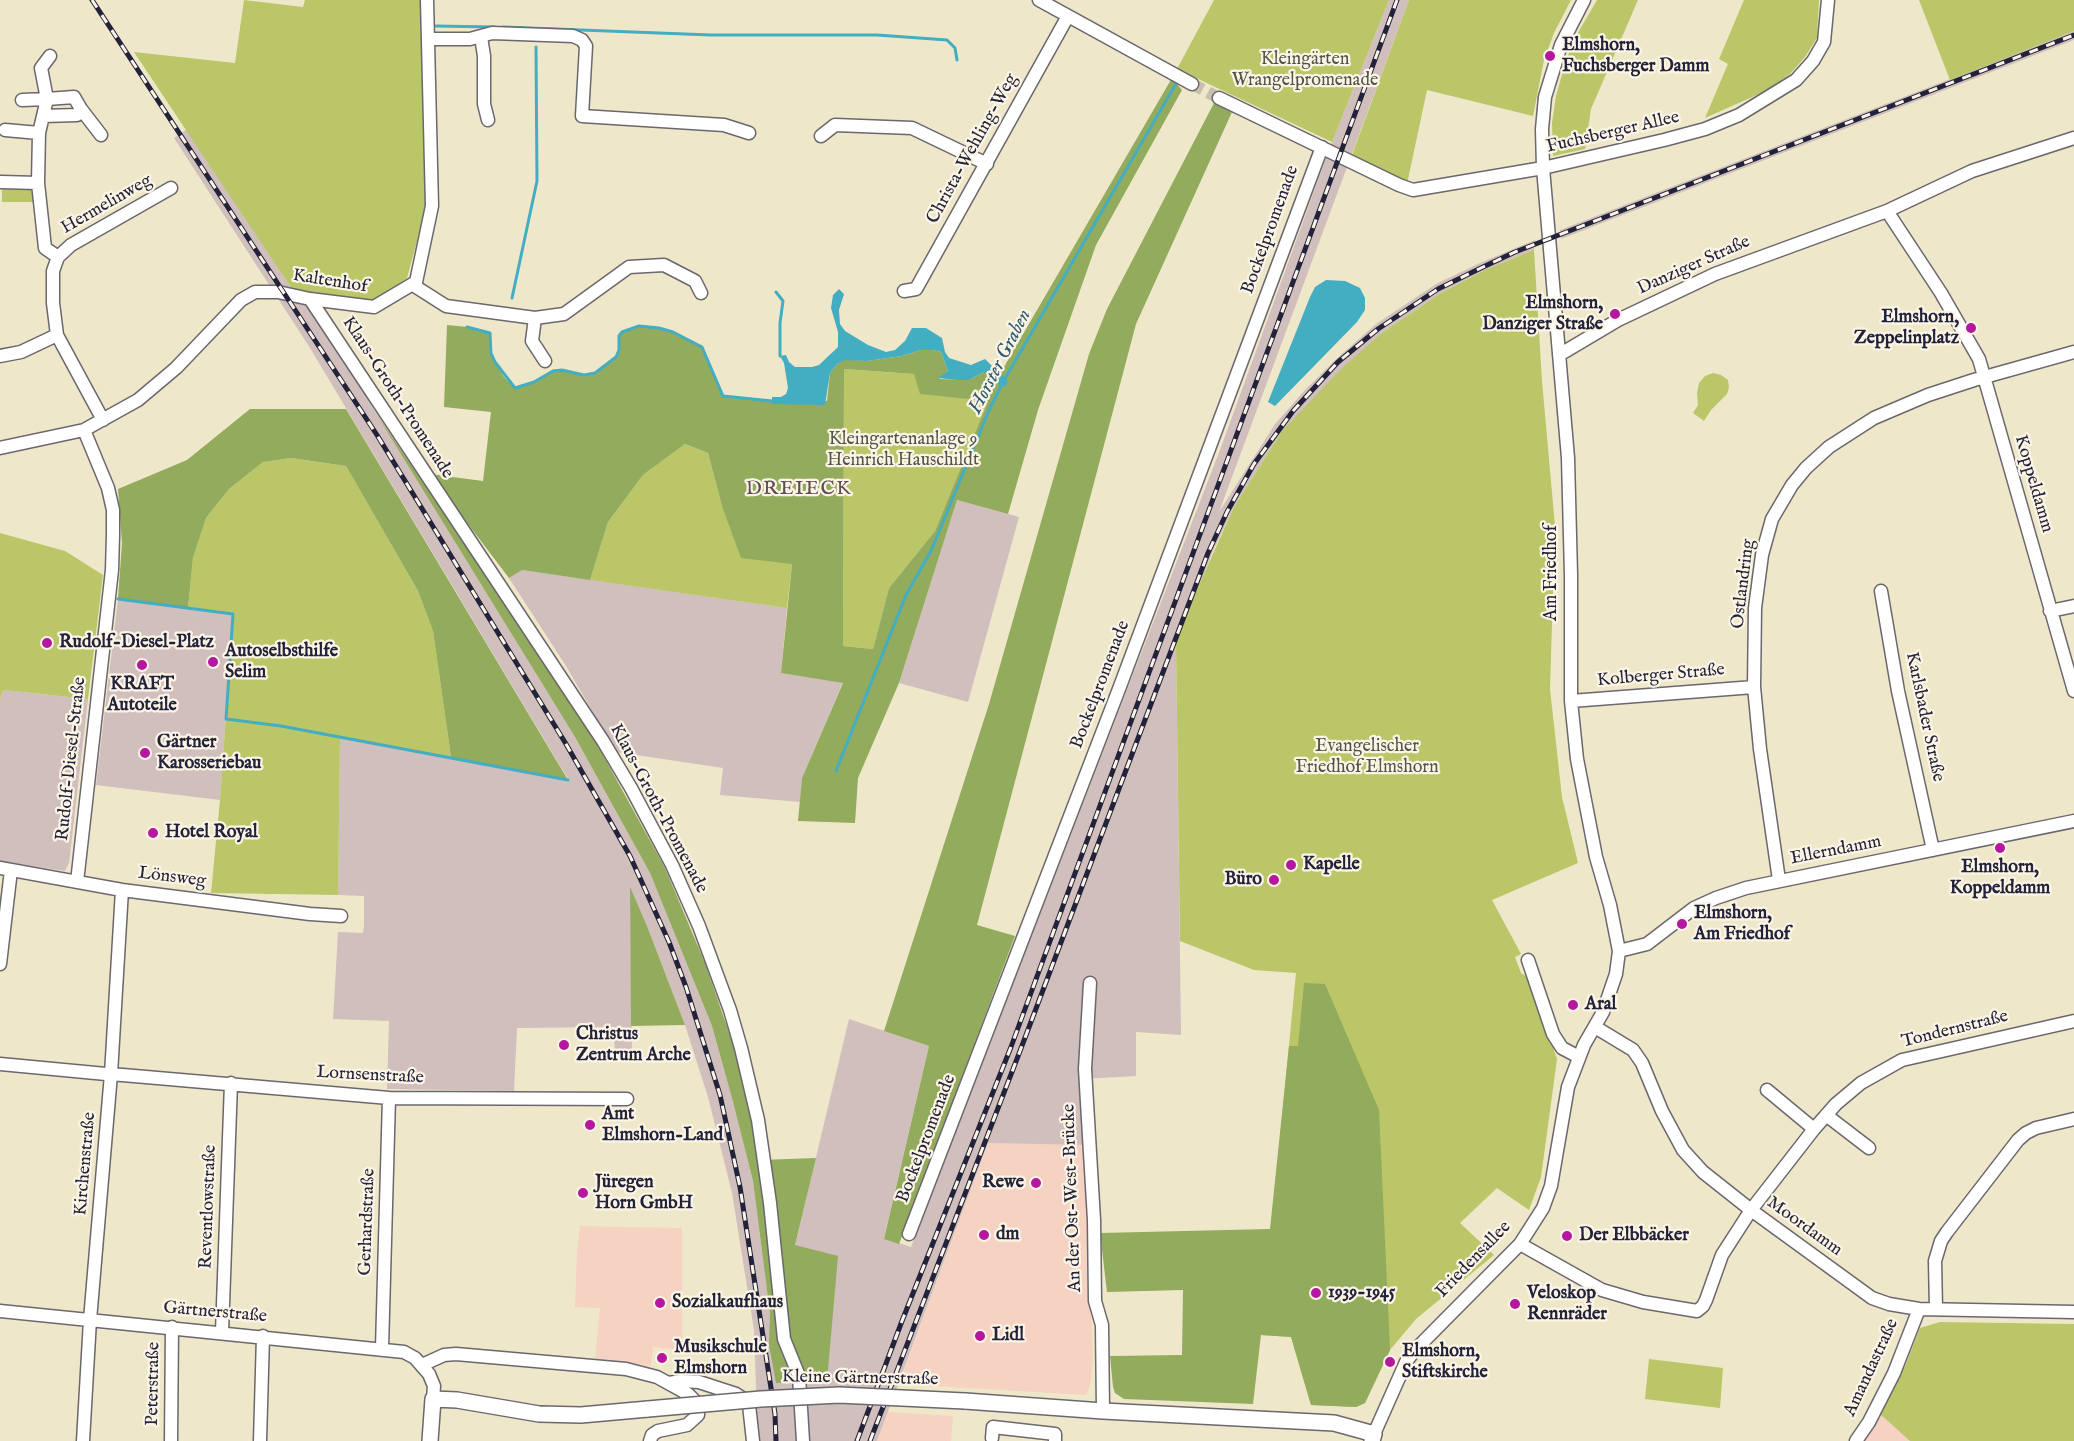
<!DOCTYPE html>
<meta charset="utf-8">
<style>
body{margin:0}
canvas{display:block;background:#efe7ca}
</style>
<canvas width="2074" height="1441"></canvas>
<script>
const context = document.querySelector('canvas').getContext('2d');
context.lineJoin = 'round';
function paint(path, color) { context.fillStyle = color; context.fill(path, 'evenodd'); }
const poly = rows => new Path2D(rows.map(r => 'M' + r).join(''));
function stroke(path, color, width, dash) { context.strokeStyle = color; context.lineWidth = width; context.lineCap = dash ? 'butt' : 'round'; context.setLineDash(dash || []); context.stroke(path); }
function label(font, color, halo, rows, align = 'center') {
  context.font = font + ' "IM FELL English",serif'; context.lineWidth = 4.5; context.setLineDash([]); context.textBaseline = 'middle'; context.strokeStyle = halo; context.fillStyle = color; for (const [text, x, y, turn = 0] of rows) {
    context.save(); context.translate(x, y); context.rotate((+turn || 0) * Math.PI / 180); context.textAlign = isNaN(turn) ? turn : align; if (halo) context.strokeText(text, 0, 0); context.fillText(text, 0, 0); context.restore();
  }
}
paint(poly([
 [988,1143,1086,1145,1093,1360,1090,1386,1086,1395,899,1384],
 [580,1226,682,1228,682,1342,674,1349,653,1347,651,1366,595,1359,600,1308,575,1307,577,1251],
 [888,1412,953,1416,951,1441,877,1441],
 [1880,1414,1910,1441,1864,1441]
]), '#f5d2c2');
paint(poly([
 [1389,0,1409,0,1219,512,1275,424,1305,390,1335,360,1376,324,1436,284,1482,262,1535,240,1534,250,1485,270,1441,293,1382,333,1282,431,1234,507,1214,549,1176,643,1181,1035,1136,1032,1136,1076,1082,1079,1086,1145,988,1143,877,1441,758,1441,754,1330,732,1193,708,1097,685,1025,647,926,630,889,632,1056,615,1056,614,1027,517,1028,514,1091,387,1089,389,1021,333,1019,338,932,363,933,364,925,364,896,338,895,340,738,568,779,310,348,174,138,187,129,294,292,310,306,575,737,650,873,712,1026,733,1102,753,1181,770,1314,795,1245,849,1019,929,1046,884,1238,911,1247,1220,450,1332,142],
 [2074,31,2074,40,1561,239,1560,230],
 [957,500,1019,517,968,702,899,683],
 [522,570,787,608,781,673,843,682,802,778,800,802,720,795,723,768,616,752,566,666,509,578],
 [118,599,233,614,220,800,96,785],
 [3,690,88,699,69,863,65,871,0,861,0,700]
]), '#d1bfbd');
paint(poly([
 [244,0,303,7,305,0,422,0,427,204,407,278,375,300,329,298,294,292,134,52,235,63],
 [1214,0,1389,0,1332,142,1177,69],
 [1409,0,1571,0,1554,33,1544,60,1533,116,1427,90,1407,184,1352,155],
 [1597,0,1638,0,1591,109,1585,149,1553,156,1552,123,1556,96,1565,64,1572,43],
 [1744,0,1819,0,1817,38,1805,57,1790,74,1768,90,1705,118,1728,64,1719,59],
 [1919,0,2074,0,2074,31,1950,80],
 [2,186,35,186,34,202,2,202],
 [1534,250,1542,381,1555,526,1550,689,1562,797,1578,863,1492,900,1521,954,1515,957,1521,973,1529,978,1557,1059,1541,1177,1529,1210,1497,1188,1460,1223,1494,1255,1416,1319,1390,1350,1365,1403,1356,1407,1311,1405,1291,1337,1261,1335,1296,973,1254,970,1180,941,1176,643,1195,594,1234,507,1282,431,1342,368,1382,333,1441,293,1485,270],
 [844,369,914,374,968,399,988,401,935,531,889,588,873,649,843,646],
 [1713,373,1721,375,1728,380,1729,387,1727,394,1711,410,1704,421,1693,413,1698,405,1697,393,1699,383,1705,376],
 [685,444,708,453,722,506,792,564,787,608,590,580,608,522,643,475],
 [291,458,346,466,418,591,433,631,451,757,340,739,338,895,211,893,220,800,233,615,188,608,193,558,206,518,229,489,263,462],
 [0,533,65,551,103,575,88,699,3,690,0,700],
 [1940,1322,2074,1324,2074,1441,1910,1441,1880,1414,1906,1364,1920,1328],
 [1649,1359,1723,1368,1720,1408,1645,1399]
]), '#bac668');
paint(poly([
 [1172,78,1182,90,1096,245,1038,410,1008,514,957,500,899,683,858,778,855,823,798,821,802,778,843,683,781,673,792,564,741,558,722,506,708,453,685,444,643,475,608,522,590,580,522,570,509,578,430,474,483,481,491,412,444,407,447,325,467,327,490,333,491,353,495,362,504,377,515,388,534,382,553,371,562,370,584,375,595,373,616,357,619,350,619,336,622,332,639,326,659,328,673,332,702,347,723,396,772,401,772,404,827,401,830,373,837,364,845,359,867,361,902,356,921,350,933,350,941,352,948,371,939,379,969,380,993,367,1001,372],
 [844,369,914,374,920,394,988,401,935,531,889,588,873,649,843,646],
 [1214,103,1232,112,1136,324,977,925,1015,936,899,1244,884,1239,929,1046,884,1031,989,704,1089,354,1107,309],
 [250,409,346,409,568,780,451,757,433,631,418,591,346,466,291,458,263,462,229,489,206,518,193,558,188,608,118,599,122,543,118,489,187,460],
 [375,412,534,646,598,746,665,868,705,963,735,1050,760,1160,816,1158,795,1245,838,1256,827,1381,776,1383,769,1345,770,1314,753,1181,733,1102,712,1026,650,873,575,737],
 [630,887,647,926,685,1025,631,1026],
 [1304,983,1325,984,1379,1110,1390,1350,1365,1403,1356,1407,1311,1405,1291,1337,1261,1335,1253,1404,1124,1399,1115,1393,1113,1387,1110,1356,1182,1355,1183,1290,1107,1292,1100,1233,1270,1229,1289,1046,1298,1046]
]), '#93ab5c');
paint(poly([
 [1326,280,1345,281,1360,288,1365,298,1365,310,1357,322,1275,406,1268,402,1310,297,1315,287],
 [839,289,844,294,839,310,840,324,845,331,868,345,886,352,895,350,905,341,912,328,926,328,942,338,945,352,949,358,971,365,985,359,993,367,969,380,957,380,938,378,948,371,941,352,933,350,921,350,902,356,867,361,845,360,837,364,830,373,825,405,772,404,772,397,781,397,786,394,788,388,784,363,780,356,786,355,789,362,795,367,812,367,819,365,838,347,838,332,831,308,833,295]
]), '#43adc2');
stroke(poly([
 [436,26,494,27],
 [503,27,711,35,877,35,947,40,955,48,957,60],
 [776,292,783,301,780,323,780,356],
 [512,298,537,181,536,47],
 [467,327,490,333,491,353,495,362,515,388,534,382,553,371,562,370,584,375,595,373,616,357,619,350,619,336,622,332,639,326,659,328,673,332,702,347,723,396,772,401],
 [118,599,233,614,226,719,281,726,568,780],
 [836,771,906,595,931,551,989,410,1003,382,1178,80]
]), '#43adc2', 3);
stroke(poly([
 [988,369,1003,382]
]), '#43adc2', 9);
stroke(poly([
 [1192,84,1219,98]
]), '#c6c0ad', 12, [12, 6]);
const minor = poly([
 [1039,0,1192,84],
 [481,37,484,56,484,104,488,120],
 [429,39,470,39,492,33,573,36,582,40,586,46,582,116,724,125,749,133],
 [1219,98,1399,185,1413,190,1543,168,1664,140,1705,129,1739,115,1796,80,1813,61,1824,42,1828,0],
 [22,100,47,99,41,68,50,56],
 [81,109,101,135],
 [43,116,47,99,74,97,81,109,77,115,43,116,39,133,38,183,45,248,58,257],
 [5,130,39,133],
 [821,136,835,125,912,128,987,164],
 [1,182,38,183],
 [1887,211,1941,293,1979,359,2074,691],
 [413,285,446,306,535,318,564,314,629,267,664,265,695,281,701,293],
 [904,291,916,289,1068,16],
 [310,299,603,741,631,788,672,865,699,926,730,1010,741,1048,758,1120,770,1203,784,1339,799,1376,803,1441],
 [535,318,532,341,545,361],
 [1559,355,1618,320,1715,274,1887,211,1972,171,2074,138],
 [0,356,21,352,57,335],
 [103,420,57,335,53,303,53,271,58,257,71,245,171,188],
 [0,448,84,430,138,400,176,368,241,300,255,292,278,292,310,299,374,307,416,282,432,206,427,0],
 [1881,591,1898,691,1933,850],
 [2050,611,2074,606],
 [1571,701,1754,687],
 [0,868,122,890,310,914,341,916],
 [1779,880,1760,749,1754,687,1755,608,1762,555,1772,519,1792,485,1806,468,1829,447,1874,418,1928,395,1974,380,2074,352],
 [77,882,112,570,113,535,113,510,108,488,84,430],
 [1619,951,1647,944,1694,908,1716,898,1746,888,2074,821],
 [1528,960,1553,1034,1562,1048,1579,1057],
 [0,964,11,870],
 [1090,983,1085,1069,1094,1220,1095,1301,1102,1325,1103,1411],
 [1595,1027,1633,1050,1642,1063,1662,1111,1683,1150,1703,1172,1751,1210,1872,1298,1889,1304,1919,1309,2074,1312],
 [0,1064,106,1074],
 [111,1074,389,1098,627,1099],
 [1767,1090,1814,1129],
 [1826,1115,1869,1148],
 [909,1234,1119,689,1322,147],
 [1520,1244,1602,1290,1643,1302,1697,1311,1703,1306,1706,1300,1722,1255,1751,1210,1814,1129,1836,1104,1861,1083,1902,1060,2074,1021],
 [1936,1309,1935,1261,1941,1241,1947,1232,2018,1140,2026,1133,2036,1128,2074,1119],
 [0,1311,404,1352,415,1358,429,1374,434,1386,433,1399],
 [222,1332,231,1083],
 [382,1348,389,1098],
 [422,1365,444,1355,456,1354,626,1369,657,1377,688,1394,695,1401,698,1409,698,1415,687,1425,658,1431,652,1435,650,1441],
 [669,1383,681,1381,699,1382,736,1394,744,1399,749,1405,753,1441],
 [1374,1434,1406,1362,1414,1351,1520,1244,1543,1208,1551,1186,1568,1087,1584,1045,1603,1012,1616,974,1619,951,1610,905,1596,857,1577,759,1571,701,1571,575,1568,458,1543,168,1542,129,1545,97,1561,45,1584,0],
 [992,1438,993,1427,1055,1434,1055,1441],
 [83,1441,90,1320,111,1074,122,890],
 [171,1441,172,1327],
 [260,1441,263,1336],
 [1856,1441,1869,1422,1894,1373,1919,1309]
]);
const major = poly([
 [965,1401,1103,1411,1334,1423,1374,1434,1372,1441],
 [430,1441,433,1399,457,1400,539,1414,581,1415,648,1409]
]);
stroke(minor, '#6a676d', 15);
stroke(major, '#6a676d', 18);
stroke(minor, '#fff', 12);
stroke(major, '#fff', 15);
const rail = poly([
 [92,0,377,435,566,744,630,856,669,942,686,987,720,1095,740,1187,775,1414,776,1441],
 [857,1441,902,1321,1011,1047,1397,0],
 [870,1441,1020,1051,1208,553,1227,512,1254,464,1293,411,1338,362,1378,329,1438,289,1483,267,1515,252,2074,35]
]);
stroke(rail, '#22223b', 5);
stroke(rail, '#fcf5e5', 3, [9]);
const majorBridge = poly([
 [648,1409,761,1399,839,1395,965,1401]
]);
stroke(majorBridge, '#6a676d', 18, []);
stroke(majorBridge, '#fff', 15);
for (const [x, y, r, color] of [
 [1550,56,6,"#b5179e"],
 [1615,314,6,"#b5179e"],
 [1971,328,6,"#b5179e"],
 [47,643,6,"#b5179e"],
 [213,662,6,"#b5179e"],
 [142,665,6,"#b5179e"],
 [145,753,6,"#b5179e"],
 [153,833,6,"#b5179e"],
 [2000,848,6,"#b5179e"],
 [1291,865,6,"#b5179e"],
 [1274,880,6,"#b5179e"],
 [1682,924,6,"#b5179e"],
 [1573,1005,6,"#b5179e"],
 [564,1045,6,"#b5179e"],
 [590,1125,6,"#b5179e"],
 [1036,1183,6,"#b5179e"],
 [583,1193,6,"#b5179e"],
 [984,1235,6,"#b5179e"],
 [1567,1236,6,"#b5179e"],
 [1316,1293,6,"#b5179e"],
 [660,1303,6,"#b5179e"],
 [1515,1304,6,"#b5179e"],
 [980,1336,6,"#b5179e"],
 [662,1358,6,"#b5179e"],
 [1390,1362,6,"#b5179e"]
]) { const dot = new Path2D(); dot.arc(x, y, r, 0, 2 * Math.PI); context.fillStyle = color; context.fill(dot); stroke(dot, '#fcf5e5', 2); }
label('bold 18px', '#22223b', '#fcf5e5', [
 ["Elmshorn,",1562,46],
 ["Fuchsberger Damm",1562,67],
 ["Elmshorn,",1603,304,"right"],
 ["Danziger Straße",1603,325,"right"],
 ["Elmshorn,",1959,318,"right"],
 ["Zeppelinplatz",1959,339,"right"],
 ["Rudolf-Diesel-Platz",59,643],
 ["Autoselbsthilfe",225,652],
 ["Selim",225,673],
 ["KRAFT",142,685,"center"],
 ["Autoteile",142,706,"center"],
 ["Gärtner",157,743],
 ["Karosseriebau",157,764],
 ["Hotel Royal",165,833],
 ["Kapelle",1303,865],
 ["Elmshorn,",2000,868,"center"],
 ["Koppeldamm",2000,889,"center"],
 ["Büro",1262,880,"right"],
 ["Elmshorn,",1694,914],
 ["Am Friedhof",1694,935],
 ["Aral",1585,1005],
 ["Christus",576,1035],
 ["Zentrum Arche",576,1056],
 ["Amt",602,1115],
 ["Elmshorn-Land",602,1136],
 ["Jüregen",595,1183],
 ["Horn GmbH",595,1204],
 ["Rewe",1024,1183,"right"],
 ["dm",996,1235],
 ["Der Elbbäcker",1579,1236],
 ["1939-1945",1328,1293],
 ["Veloskop",1527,1294],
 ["Rennräder",1527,1315],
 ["Sozialkaufhaus",672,1303],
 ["Lidl",992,1336],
 ["Musikschule",674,1348],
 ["Elmshorn",674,1369],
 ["Elmshorn,",1402,1352],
 ["Stiftskirche",1402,1373]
], 'left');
label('18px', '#505348', '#fcf5e5', [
 ["Kleingärten",1305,60],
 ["Wrangelpromenade",1305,81],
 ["Kleingartenanlage 9",903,440],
 ["Heinrich Hauschildt",903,461],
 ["Evangelischer",1367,747],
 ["Friedhof Elmshorn",1367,768]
]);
label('18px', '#22223b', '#fcf5e5', [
 ["Fuchsberger Allee",1613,133,-13],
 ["Christa-Wehling-Weg",973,149,-61],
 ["Hermelinweg",107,205,-30],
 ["Bockelpromenade",1271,230,-70],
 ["Danziger Straße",1694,266,-24],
 ["Kaltenhof",330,282,9],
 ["Klaus-Groth-Promenade",397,398,57],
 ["Koppeldamm",2033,484,74],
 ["Am Friedhof",1552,573,-90],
 ["Ostlandring",1744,584,-83],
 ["Kolberger Straße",1661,676,-5],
 ["Bockelpromenade",1101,685,-69],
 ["Karlsbader Straße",1924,717,78],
 ["Rudolf-Diesel-Straße",72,759,-84],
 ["Klaus-Groth-Promenade",658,809,62],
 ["Ellerndamm",1836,851,-11],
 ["Lönsweg",172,878,7],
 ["Tondernstraße",1955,1030,-14],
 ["Lornsenstraße",370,1076,3],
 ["Bockelpromenade",927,1139,-69],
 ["Kirchenstraße",86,1164,-85],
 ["An der Ost-West-Brücke",1073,1198,-92],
 ["Reventlowstraße",209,1207,-88],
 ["Gerhardstraße",368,1222,-88],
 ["Moordamm",1804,1227,36],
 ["Friedensallee",1474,1260,-46],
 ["Gärtnerstraße",215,1313,5],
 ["Amandastraße",1872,1368,-65],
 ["Kleine Gärtnerstraße",860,1379,1],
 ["Peterstraße",154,1384,-89]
]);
label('italic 20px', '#2f5a71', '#fcf5e5', [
 ["Horster Graben",1001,362,-63]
]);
context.letterSpacing = '1.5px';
label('20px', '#604b54', '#fcf5e5', [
 ["DREIECK",799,490]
]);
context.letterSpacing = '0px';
</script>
